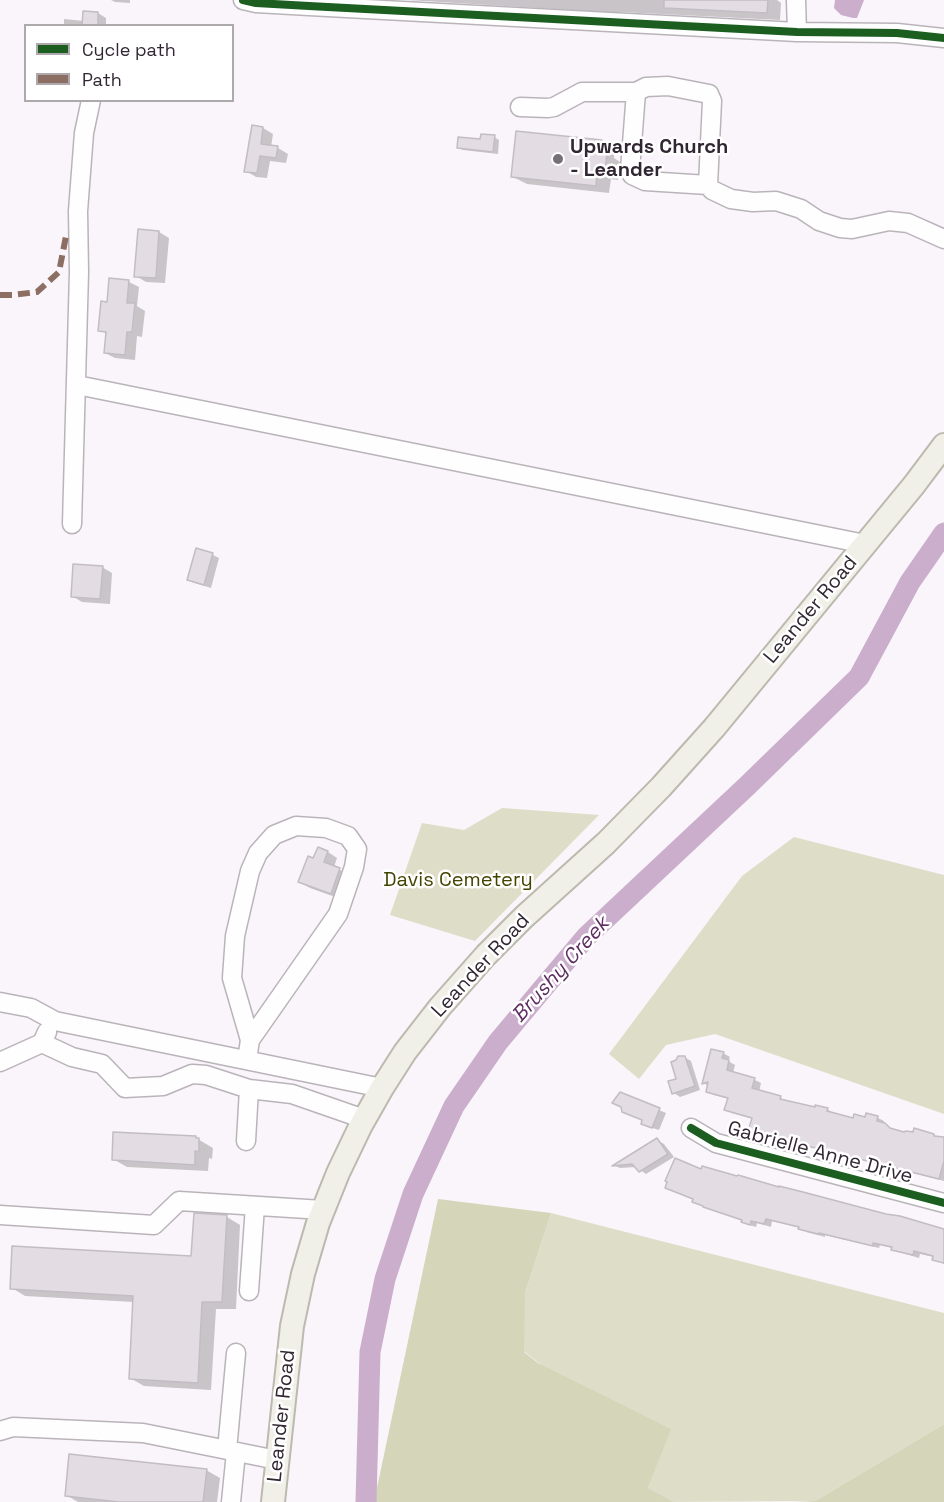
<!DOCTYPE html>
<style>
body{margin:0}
#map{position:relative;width:944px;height:1502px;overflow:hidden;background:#faf5fa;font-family:"Space Grotesk",sans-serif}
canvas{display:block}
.legend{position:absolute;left:24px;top:24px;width:210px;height:78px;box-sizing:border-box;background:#fff;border:2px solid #ada9ad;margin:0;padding:8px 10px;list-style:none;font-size:18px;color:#312732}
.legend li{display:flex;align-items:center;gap:12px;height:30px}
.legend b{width:30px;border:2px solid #ada9ad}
</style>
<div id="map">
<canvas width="944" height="1502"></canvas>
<ul class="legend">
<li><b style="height:8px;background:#1b5e20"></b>Cycle path</li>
<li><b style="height:8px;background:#8d6e63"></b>Path</li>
</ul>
</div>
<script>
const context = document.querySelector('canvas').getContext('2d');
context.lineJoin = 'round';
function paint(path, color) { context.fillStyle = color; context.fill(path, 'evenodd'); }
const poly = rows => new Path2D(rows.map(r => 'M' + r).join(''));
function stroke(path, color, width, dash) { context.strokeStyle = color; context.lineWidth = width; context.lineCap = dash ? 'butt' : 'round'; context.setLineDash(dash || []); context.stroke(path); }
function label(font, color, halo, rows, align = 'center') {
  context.font = font + ' "Space Grotesk",sans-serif'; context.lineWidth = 5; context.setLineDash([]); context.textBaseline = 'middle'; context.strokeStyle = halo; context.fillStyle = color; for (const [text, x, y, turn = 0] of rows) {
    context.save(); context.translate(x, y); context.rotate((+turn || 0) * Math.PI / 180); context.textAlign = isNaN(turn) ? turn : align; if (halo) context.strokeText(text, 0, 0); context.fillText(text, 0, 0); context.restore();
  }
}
paint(poly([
 [502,808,599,815,475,941,390,915,422,823,464,830],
 [794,837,944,875,944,1114,715,1034,666,1045,639,1079,609,1054,742,876],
 [551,1213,944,1313,944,1424,815,1501,670,1502,648,1488,670,1429,544,1367,512,1342,525,1293]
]), '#dedec8');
paint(poly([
 [438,1199,551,1213,525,1293,524,1352,538,1363,671,1429,648,1488,673,1502,374,1502],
 [944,1424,944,1502,793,1502,815,1501]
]), '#d5d5b9');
paint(poly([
 [835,0,864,0,857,18,853,18,841,15,834,8]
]), '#caaecc');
paint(poly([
 [111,0,130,0,130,3,115,2],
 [407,0,777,0,781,3,780,20,621,12,621,13],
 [85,12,98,13,106,18,106,26,64,26,64,19,84,21],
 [253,127,263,128,273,134,271,147,278,148,288,154,286,163,270,161,267,178,256,177,246,171],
 [494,137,499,140,498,154,463,150,458,148],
 [602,141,615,149,614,158,620,162,618,180,611,179,609,193,527,184,513,177],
 [159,232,169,238,165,283,146,282,136,276],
 [129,282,139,287,137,306,145,311,142,337,137,336,135,360,115,358,105,353,107,334,100,330,108,304],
 [197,550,213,555,219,558,211,588,195,583,188,579],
 [102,567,112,573,110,604,82,602,72,596],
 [328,852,337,858,334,867,350,875,341,899,310,888,300,882,314,860],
 [723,1053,730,1057,728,1061,735,1065,733,1073,755,1080,761,1083,759,1092,816,1109,827,1109,833,1113,833,1114,854,1120,866,1119,867,1115,878,1118,884,1121,884,1124,894,1131,934,1135,944,1139,944,1181,756,1133,750,1130,753,1119,732,1113,726,1110,729,1099,714,1095,707,1092,708,1086,704,1083],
 [684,1057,691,1061,700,1090,680,1097,674,1093],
 [621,1094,666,1113,659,1130,649,1127],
 [196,1138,213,1148,212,1159,209,1158,208,1171,127,1167,113,1159],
 [657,1140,664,1144,674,1157,646,1174,636,1167,620,1168,615,1166],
 [702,1171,944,1230,944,1264,933,1259,934,1257,920,1254,919,1258,899,1252,892,1248,880,1245,879,1248,825,1235,825,1237,806,1232,800,1228,772,1221,771,1227,757,1223,756,1227,749,1225,743,1221,711,1210,693,1202],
 [227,1217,240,1225,236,1309,216,1309,211,1390,144,1386,130,1378,134,1302,25,1296,12,1288,193,1257],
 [206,1470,220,1478,217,1502,78,1502,66,1495]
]), '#0003');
stroke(poly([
 [366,1502,370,1352,385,1279,413,1194,454,1106,498,1042,586,937,747,786,859,677,910,582,944,533]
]), '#caaecc', 21);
const building = poly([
 [664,0,768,0,767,13,664,8,664,0],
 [83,11,98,12,98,26,82,26,83,11],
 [252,125,263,127,261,144,278,146,276,158,260,156,257,173,244,172,252,125],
 [516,131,602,140,601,152,607,152,605,173,597,172,596,186,511,177,516,131],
 [481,134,495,135,493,152,457,148,458,137,480,139,481,134],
 [138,229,159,231,156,278,134,277,138,229],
 [109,278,129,280,127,303,135,303,132,332,127,332,125,355,104,353,106,332,98,331,101,301,107,302,109,278],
 [196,548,213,553,204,585,187,580,196,548],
 [73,564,103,566,100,599,71,597,73,564],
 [318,847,328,851,324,862,340,868,331,894,298,882,308,856,313,858,318,847],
 [711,1049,724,1052,722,1058,729,1060,727,1070,755,1078,752,1088,781,1096,780,1099,815,1107,815,1105,828,1108,827,1111,853,1118,854,1114,865,1117,866,1113,878,1116,877,1121,885,1123,890,1128,904,1132,906,1131,913,1132,914,1128,934,1134,934,1136,944,1137,944,1161,939,1179,748,1131,752,1118,724,1110,728,1098,706,1092,708,1082,702,1084,711,1049],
 [678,1056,685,1056,695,1086,672,1094,668,1081,676,1079,671,1062,676,1060,678,1056],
 [620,1092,660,1108,652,1128,641,1124,642,1120,622,1112,621,1107,612,1103,620,1092],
 [113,1132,196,1136,196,1138,199,1138,199,1152,195,1151,195,1165,112,1160,113,1132],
 [657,1138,668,1154,639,1172,632,1164,612,1166,657,1138],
 [675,1158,701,1169,702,1166,737,1176,738,1175,779,1187,779,1186,803,1192,886,1214,900,1216,944,1229,944,1263,932,1260,933,1256,914,1251,913,1255,891,1250,892,1247,873,1243,873,1246,819,1233,818,1234,798,1229,799,1227,766,1219,764,1224,751,1221,750,1225,741,1222,742,1220,703,1207,703,1206,692,1202,693,1199,665,1188,667,1182,665,1181,675,1158],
 [194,1213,227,1215,222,1302,202,1302,198,1383,129,1379,133,1296,10,1289,12,1246,191,1256,194,1213],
 [69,1454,207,1469,203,1502,119,1502,65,1496,69,1454]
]);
paint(building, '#e3dce3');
stroke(building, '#c3bcc4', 1.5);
const minor = poly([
 [243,0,256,3,309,6,797,32,897,33,944,38],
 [796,0,797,32],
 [520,107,548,108,554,107,582,92,636,92],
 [708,185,712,101,709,94,668,86,646,87,636,92,630,170,632,175,645,181,708,185,712,190,731,199,753,202,776,201,801,209,819,221,840,228,852,229,889,221,908,223,944,239],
 [77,385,865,544],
 [72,524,79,272,78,211,84,133,91,100],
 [0,1002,31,1008,55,1021,382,1088],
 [42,1043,72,1057,102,1064,125,1088,163,1086,192,1074,206,1075,249,1089],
 [247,1060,250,1040,232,978,235,936,250,871,258,853,274,835,296,826,326,828,348,836,357,849,354,867,338,914,250,1040],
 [0,1062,42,1043,47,1032],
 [691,1128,716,1143,944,1203],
 [246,1141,249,1089,292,1094,364,1119],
 [0,1215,154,1225,179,1201,323,1210],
 [249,1291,255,1206],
 [0,1431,13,1427,143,1433,277,1460],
 [227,1450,236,1353],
 [231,1502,236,1452]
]);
const major = poly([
 [273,1502,292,1326,303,1274,318,1223,338,1173,361,1125,382,1088,405,1052,440,1007,486,955,524,917,606,843,661,787,714,728,914,485,944,445]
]);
stroke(minor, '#bab4ba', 21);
stroke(major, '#bcb9ae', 26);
stroke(minor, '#fefefe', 18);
stroke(major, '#f0f0e8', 22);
stroke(poly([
 [0,295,12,295,37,292,59,272,66,236]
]), '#8d6e63', 6, [12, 6]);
stroke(poly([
 [243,0,256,3,309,6,797,32,897,33,944,38],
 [691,1128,716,1143,944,1203]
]), '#1b5e20', 8);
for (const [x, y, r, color] of [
 [558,159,6,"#776f78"]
]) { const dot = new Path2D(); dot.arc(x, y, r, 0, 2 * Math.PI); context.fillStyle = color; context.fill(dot); stroke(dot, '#fff', 2); }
label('bold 20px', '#312732', '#fff', [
 ["Upwards Church",570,148],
 ["- Leander",570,171]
], 'left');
label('20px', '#312732', '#fff', [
 ["Leander Road",811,610,-50],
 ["Leander Road",481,966,-47],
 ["Gabrielle Anne Drive",820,1153,15],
 ["Leander Road",282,1416,-84]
]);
label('20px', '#434400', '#fff', [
 ["Davis Cemetery",458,881]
]);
label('italic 21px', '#5e2e62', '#fff', [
 ["Brushy Creek",561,970,-48]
]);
</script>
